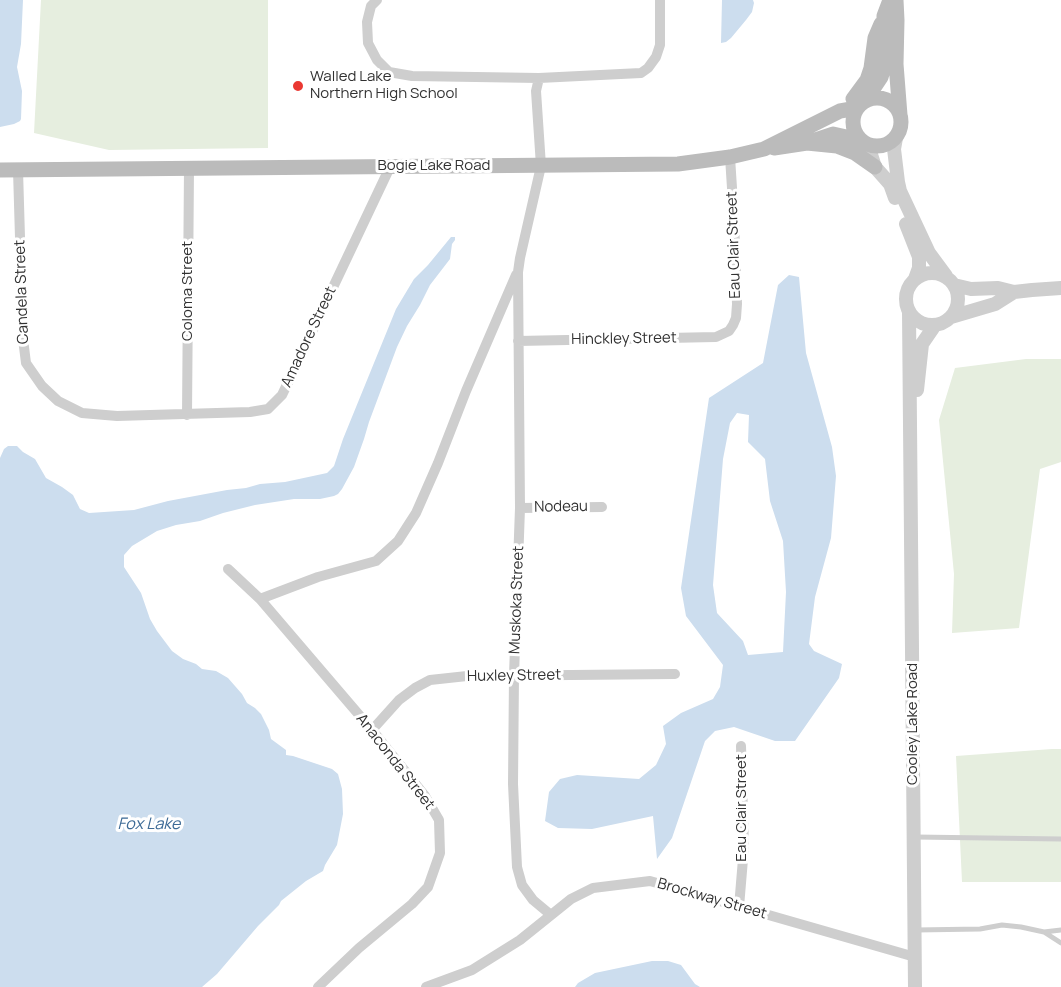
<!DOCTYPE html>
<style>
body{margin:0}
canvas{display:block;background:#fff}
</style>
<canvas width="1061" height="987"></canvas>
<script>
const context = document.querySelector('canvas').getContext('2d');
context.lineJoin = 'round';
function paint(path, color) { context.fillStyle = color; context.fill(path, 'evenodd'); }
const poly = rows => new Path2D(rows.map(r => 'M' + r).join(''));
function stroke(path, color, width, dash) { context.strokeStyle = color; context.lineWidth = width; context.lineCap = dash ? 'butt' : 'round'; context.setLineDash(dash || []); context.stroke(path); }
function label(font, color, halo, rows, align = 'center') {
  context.font = font + ' Manrope,sans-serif'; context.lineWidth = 6; context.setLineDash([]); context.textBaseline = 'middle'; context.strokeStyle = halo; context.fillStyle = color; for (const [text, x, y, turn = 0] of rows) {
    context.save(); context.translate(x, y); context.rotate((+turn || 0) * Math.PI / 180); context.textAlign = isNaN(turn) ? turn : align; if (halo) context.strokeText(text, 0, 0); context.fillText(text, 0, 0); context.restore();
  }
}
paint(poly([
 [41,0,268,0,268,148,109,150,34,133],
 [1026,359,1061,359,1061,462,1040,469,1019,628,952,633,954,574,939,420,955,368],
 [1052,749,1061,749,1061,882,962,882,956,756]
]), '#e6eedf');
paint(poly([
 [0,0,23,0,21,44,17,67,22,91,21,119,20,121,14,124,0,127],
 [722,0,753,0,754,3,752,12,746,20,731,38,726,42,721,43],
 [451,237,455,237,455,240,452,244,450,259,430,285,420,305,407,326,397,347,369,422,364,439,354,467,342,489,338,494,334,496,320,499,294,499,255,505,223,513,200,521,176,525,157,531,132,546,124,555,124,567,141,593,150,619,157,631,172,651,183,659,196,664,202,669,216,671,228,678,242,694,247,703,255,708,261,714,269,730,271,739,286,750,286,755,293,756,332,769,338,774,342,789,343,814,337,845,325,865,323,871,306,881,281,901,279,905,258,926,217,974,202,987,0,987,0,458,4,449,8,446,17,446,23,452,35,459,46,478,62,487,73,495,80,509,89,513,134,510,168,501,227,490,246,488,260,484,285,482,327,473,334,466,343,439,396,309,414,279,428,265],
 [789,275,799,277,806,353,832,447,836,476,831,538,815,597,809,644,814,651,842,664,839,678,795,741,775,741,734,727,715,731,705,741,672,838,657,859,653,816,592,829,558,828,545,821,549,792,560,779,577,775,639,779,656,765,666,744,663,726,681,713,713,699,720,687,723,665,686,616,681,588,709,398,763,363,778,285],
 [737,413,749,415,748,442,765,459,770,501,783,541,786,592,783,652,748,655,743,641,717,613,713,585,723,459,730,423],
 [652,961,668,961,681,965,695,984,700,987,575,987,578,983,595,973]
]), '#cde');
stroke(poly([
 [915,837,1061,839],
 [916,930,980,929,1002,925,1021,927,1044,932,1061,943],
 [1044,932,1061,930]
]), '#cecece', 5);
stroke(poly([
 [377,0,371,6,367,22,368,43,377,60,389,72,412,76,539,78,641,73,648,68,656,57,660,45,660,0],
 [539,78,536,91,541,166,520,258,518,272,520,508,514,675,513,784,517,867,522,885,533,900,551,915],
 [18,170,23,339,26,363,42,386,58,401,82,413,117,416,250,412,268,409,282,395,390,167],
 [518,341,716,337,729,331,733,325,736,318,737,304,734,219,730,157],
 [187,415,189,168],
 [520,508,602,507],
 [228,569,260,599,372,730,425,796,439,820,440,853,428,887,412,904,359,948,318,987],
 [260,599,318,577,376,561,398,541,416,513,438,463,466,391,516,275],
 [372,730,399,700,415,688,430,680,467,676,675,674],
 [739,907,744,847,741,746],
 [426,987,472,970,520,940,571,899,593,888,650,881,915,957]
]), '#cecece', 10);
stroke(poly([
 [896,138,894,149,898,182,900,191,929,253,946,276],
 [868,145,875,167,890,184,895,198],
 [906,224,919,257,919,268,915,279],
 '906 299a26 26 0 1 1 52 0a26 26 0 1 1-52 0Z',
 [954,285,971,289,998,288,1014,292,1032,290,1061,288],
 [909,312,915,987],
 [951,317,995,304,1014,292],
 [917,390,922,344,935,325]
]), '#cecece', 14);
stroke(poly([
 [896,0,897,20,896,64,900,115],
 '853 122a24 24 0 1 1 48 0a24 24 0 1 1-48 0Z',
 [853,99,867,80,871,68,875,38,881,24],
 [863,102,871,92,881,77,884,67,884,16,890,0],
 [812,141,833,134,860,140],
 [774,148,807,143,837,146,855,153,875,167],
 [0,170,678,164,730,157,764,149,840,111,857,108]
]), '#bbb', 15);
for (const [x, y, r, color] of [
 [298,86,6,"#ea3832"]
]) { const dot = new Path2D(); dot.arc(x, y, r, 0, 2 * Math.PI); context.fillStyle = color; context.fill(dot); stroke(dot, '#fff', 2); }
label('15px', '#313131', '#fff', [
 ["Walled Lake",310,77],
 ["Northern High School",310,94]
], 'left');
label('15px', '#313131', '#fff', [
 ["Bogie Lake Road",434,166],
 ["Eau Clair Street",734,245,-92],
 ["Coloma Street",188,291,-90],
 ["Candela Street",22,292,-92],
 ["Amadore Street",309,337,-65],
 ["Hinckley Street",624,339,-1],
 ["Nodeau",561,507,-1],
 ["Muskoka Street",517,600,-88],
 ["Huxley Street",514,676,-1],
 ["Cooley Lake Road",913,724,-90],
 ["Anaconda Street",395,762,52],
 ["Eau Clair Street",742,808,-90],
 ["Brockway Street",712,899,16]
]);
label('italic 16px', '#3c6a96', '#fff', [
 ["Fox Lake",149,825]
]);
</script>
